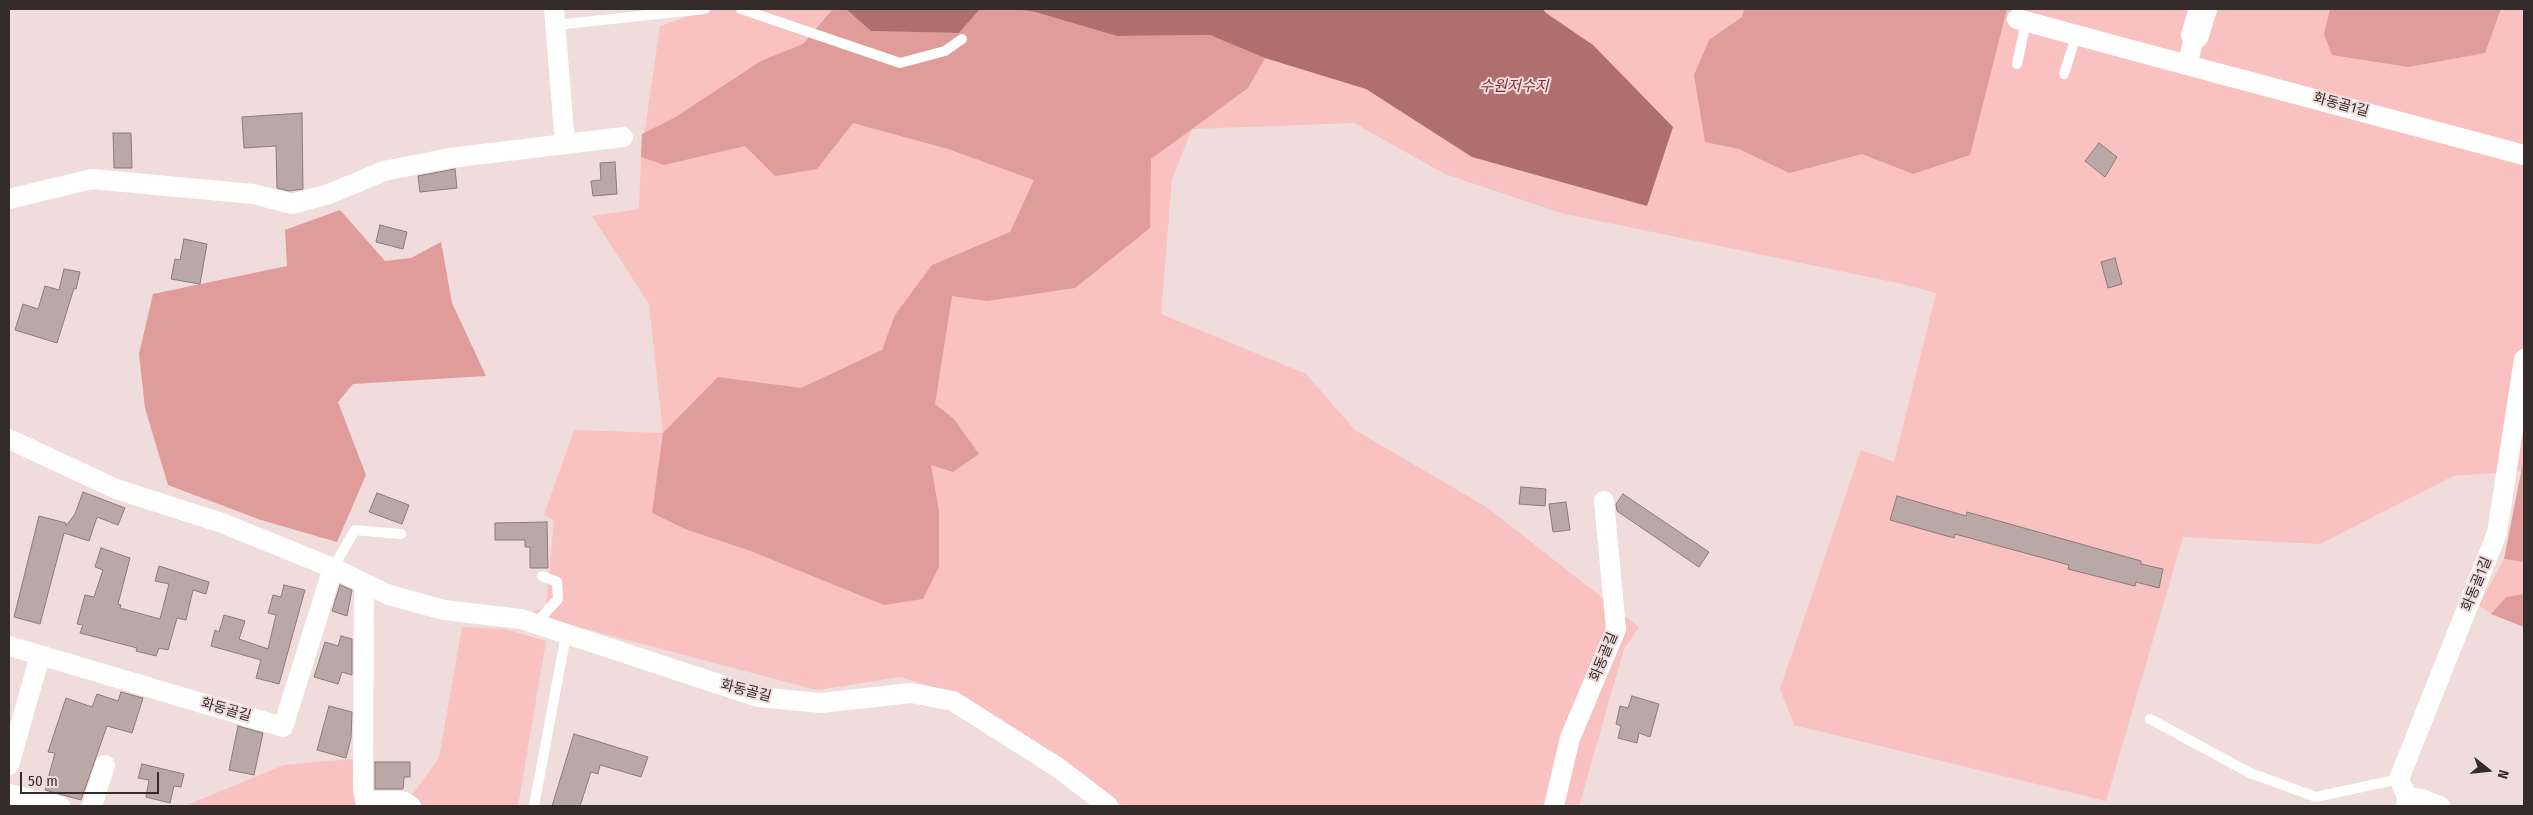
<!DOCTYPE html>
<meta charset="utf-8">
<style>
body{margin:0}
#map{position:relative;width:2533px;height:815px;overflow:hidden;background:#efdcdb;font-family:"Fira Sans Condensed",sans-serif}
canvas{display:block}
.frame{position:absolute;inset:0;border:10px solid #332c2b;pointer-events:none}
.north{position:absolute;left:2463px;top:745px;width:50px;height:50px;-webkit-text-stroke:4px #efdcdb;paint-order:stroke;rotate:106deg;font-size:14px;font-weight:700;line-height:20px;text-align:center;color:#332c2b}
.north::after{content:'';display:block;margin:auto;width:18px;height:22px;background:#332c2b;clip-path:polygon(50% 0,100% 100%,50% 72%,0 100%)}
.scale{position:absolute;left:20px;top:772px;width:139px;height:22px;box-sizing:border-box;border:2px solid #332c2b;border-top:0;padding-left:6px;font-size:15px;line-height:18px;white-space:nowrap;color:#332c2b;-webkit-text-stroke:4px #efdcdb;paint-order:stroke}
</style>
<div id="map">
<canvas width="2533" height="815"></canvas>
<div class="frame"></div>
<div class="north">N</div>
<div class="scale">50 m</div>
</div>
<script>
const context = document.querySelector('canvas').getContext('2d');
context.lineJoin = 'round';
function paint(path, color) { context.fillStyle = color; context.fill(path, 'evenodd'); }
const poly = rows => new Path2D(rows.map(r => 'M' + r).join(''));
function stroke(path, color, width, dash) { context.strokeStyle = color; context.lineWidth = width; context.lineCap = dash ? 'butt' : 'round'; context.setLineDash(dash || []); context.stroke(path); }
function label(font, color, halo, rows, align = 'center') {
  context.font = font + ' "Fira Sans Condensed","Noto Sans KR",sans-serif'; context.lineWidth = 4; context.setLineDash([]); context.textBaseline = 'middle'; context.strokeStyle = halo; context.fillStyle = color; for (const [text, x, y, turn = 0] of rows) {
    context.save(); context.translate(x, y); context.rotate((+turn || 0) * Math.PI / 180); context.textAlign = isNaN(turn) ? turn : align; if (halo) context.strokeText(text, 0, 0); context.fillText(text, 0, 0); context.restore();
  }
}
paint(poly([
 [710,9,2524,9,2524,457,2522,471,2453,476,2320,544,2183,537,2106,801,1794,725,1780,689,1861,450,1894,462,1936,293,1898,283,1561,213,1445,174,1354,123,1192,129,1172,179,1161,314,1306,374,1355,430,1488,508,1639,627,1624,649,1579,806,1123,806,1052,753,954,693,900,677,817,690,529,614,546,606,554,520,544,515,574,430,663,433,649,304,592,216,639,209,641,157,660,26],
 [2504,559,2524,562,2524,594,2506,597,2491,614,2479,605],
 [462,627,505,629,546,641,518,806,185,806,284,765,352,759,361,805,410,798,439,758]
]), '#f9c1bf');
paint(poly([
 [833,9,846,9,871,31,959,33,980,9,1015,9,1035,12,1117,36,1210,35,1265,58,1248,88,1151,159,1150,228,1075,288,987,301,952,296,935,404,954,419,979,454,953,472,931,465,939,511,939,567,923,599,884,605,748,550,685,529,652,513,663,433,718,377,801,388,882,350,895,315,932,265,1010,232,1034,180,948,149,853,123,817,169,775,176,745,146,664,165,641,157,642,134,674,118,761,61,803,44],
 [1744,9,2007,9,1970,155,1913,174,1862,154,1789,173,1739,149,1705,142,1694,75,1709,40,1742,17],
 [2330,9,2501,9,2485,53,2408,67,2332,55,2324,34],
 [340,210,385,261,411,258,441,242,452,303,486,376,353,384,338,402,366,475,337,542,261,520,168,485,145,408,139,354,153,294,287,266,285,230],
 [2524,457,2524,562,2504,559],
 [2524,594,2524,627,2491,614,2506,597]
]), '#df9c9b');
paint(poly([
 [846,9,980,9,959,33,871,31],
 [1015,9,1543,9,1546,13,1593,45,1673,127,1647,206,1472,157,1366,89,1265,58,1210,35,1117,36,1035,12]
]), '#af6f6f');
const building = poly([
 [302,113,303,189,289,191,277,188,276,146,244,148,242,117,302,113],
 [113,133,131,133,132,168,114,168,113,133],
 [2099,143,2117,157,2105,177,2085,161,2099,143],
 [615,162,617,194,593,196,591,181,601,180,600,163,615,162],
 [455,169,457,188,420,192,418,176,455,169],
 [380,225,407,232,403,249,376,242,380,225],
 [184,239,207,244,200,284,171,279,175,259,180,260,184,239],
 [2115,258,2122,284,2108,288,2101,262,2115,258],
 [64,269,80,272,76,289,74,288,57,343,15,330,23,304,38,309,45,286,59,290,64,269],
 [1521,487,1546,489,1545,506,1519,504,1521,487],
 [83,492,125,508,118,525,97,517,89,541,64,533,40,624,14,617,39,516,66,523,66,526,75,514,83,492],
 [377,493,409,505,402,524,369,512,377,493],
 [1623,494,1709,552,1699,567,1617,511,1616,504,1623,494],
 [1897,496,1966,516,1967,512,2141,561,2141,564,2163,569,2159,588,2136,582,2135,586,2068,569,2069,565,1955,534,1954,538,1890,520,1897,496],
 [1566,502,1570,530,1553,532,1549,504,1566,502],
 [547,522,548,568,530,568,530,547,525,547,525,540,495,540,495,523,547,522],
 [101,548,130,558,118,604,121,605,120,608,160,619,169,584,155,581,159,566,209,582,206,594,193,590,186,620,177,618,168,650,159,648,156,656,136,651,137,648,80,633,83,625,77,624,85,595,94,597,103,570,95,567,101,548],
 [284,585,305,590,279,684,256,678,261,660,211,646,215,630,219,632,224,615,245,621,239,639,268,649,276,615,268,613,273,595,281,597,284,585],
 [340,585,352,590,347,616,332,611,340,585],
 [341,636,352,639,352,675,342,672,338,684,314,677,325,642,338,646,341,636],
 [121,692,143,698,132,733,107,726,81,800,45,790,55,753,48,752,66,698,92,707,97,694,118,701,121,692],
 [1632,696,1659,704,1650,737,1639,733,1637,743,1618,738,1621,726,1616,724,1620,706,1628,708,1632,696],
 [329,706,352,712,351,738,346,758,317,750,329,706],
 [238,726,263,733,254,775,229,770,238,726],
 [574,734,648,757,641,777,600,765,598,774,591,772,580,806,552,806,574,734],
 [375,762,410,762,410,777,404,777,403,789,375,789,375,762],
 [142,764,184,774,181,787,174,786,170,803,146,797,149,780,138,778,142,764]
]);
paint(building, '#baa8a7');
stroke(building, '#8c7b7a', 1);
stroke(poly([
 [741,9,900,63,945,51,962,39],
 [556,25,705,9],
 [2017,64,2026,22],
 [2064,74,2076,36],
 [333,568,355,530,401,534],
 [535,624,558,599,557,582,542,576],
 [2150,719,2250,773,2316,797,2399,779],
 [534,806,566,635]
]), '#fff', 10);
stroke(poly([
 [554,9,565,144],
 [2017,19,2187,65],
 [2195,35,2187,65,2524,155],
 [9,199,92,179,253,194,292,204,329,194,384,171,450,158,623,137],
 [9,439,116,489,222,523,333,568,389,595,444,610,521,619,758,697,821,703,911,693,953,701,1060,769,1108,806],
 [364,584,363,789,365,801,402,801,411,806],
 [9,646,283,727,333,568],
 [9,765,40,656],
 [9,794,60,806],
 [2407,797,2422,799,2440,806],
 [92,806,105,765],
 [1554,806,1570,738,1616,629,1604,501],
 [2406,806,2407,797,2399,779,2497,533,2524,359]
]), '#fff', 20);
stroke(poly([
 [2195,35,2203,9]
]), '#fff', 28);
label('14px', '#332c2b', '#efdcdb', [
 ["화동골1길",2341,105,15],
 ["화동골1길",2477,584,-68],
 ["화동골길",1604,657,-68],
 ["화동골길",746,691,14],
 ["화동골길",226,710,16]
]);
label('italic 15px', '#7f2f33', '#efdcdb', [
 ["수원저수지",1514,87]
]);
</script>
